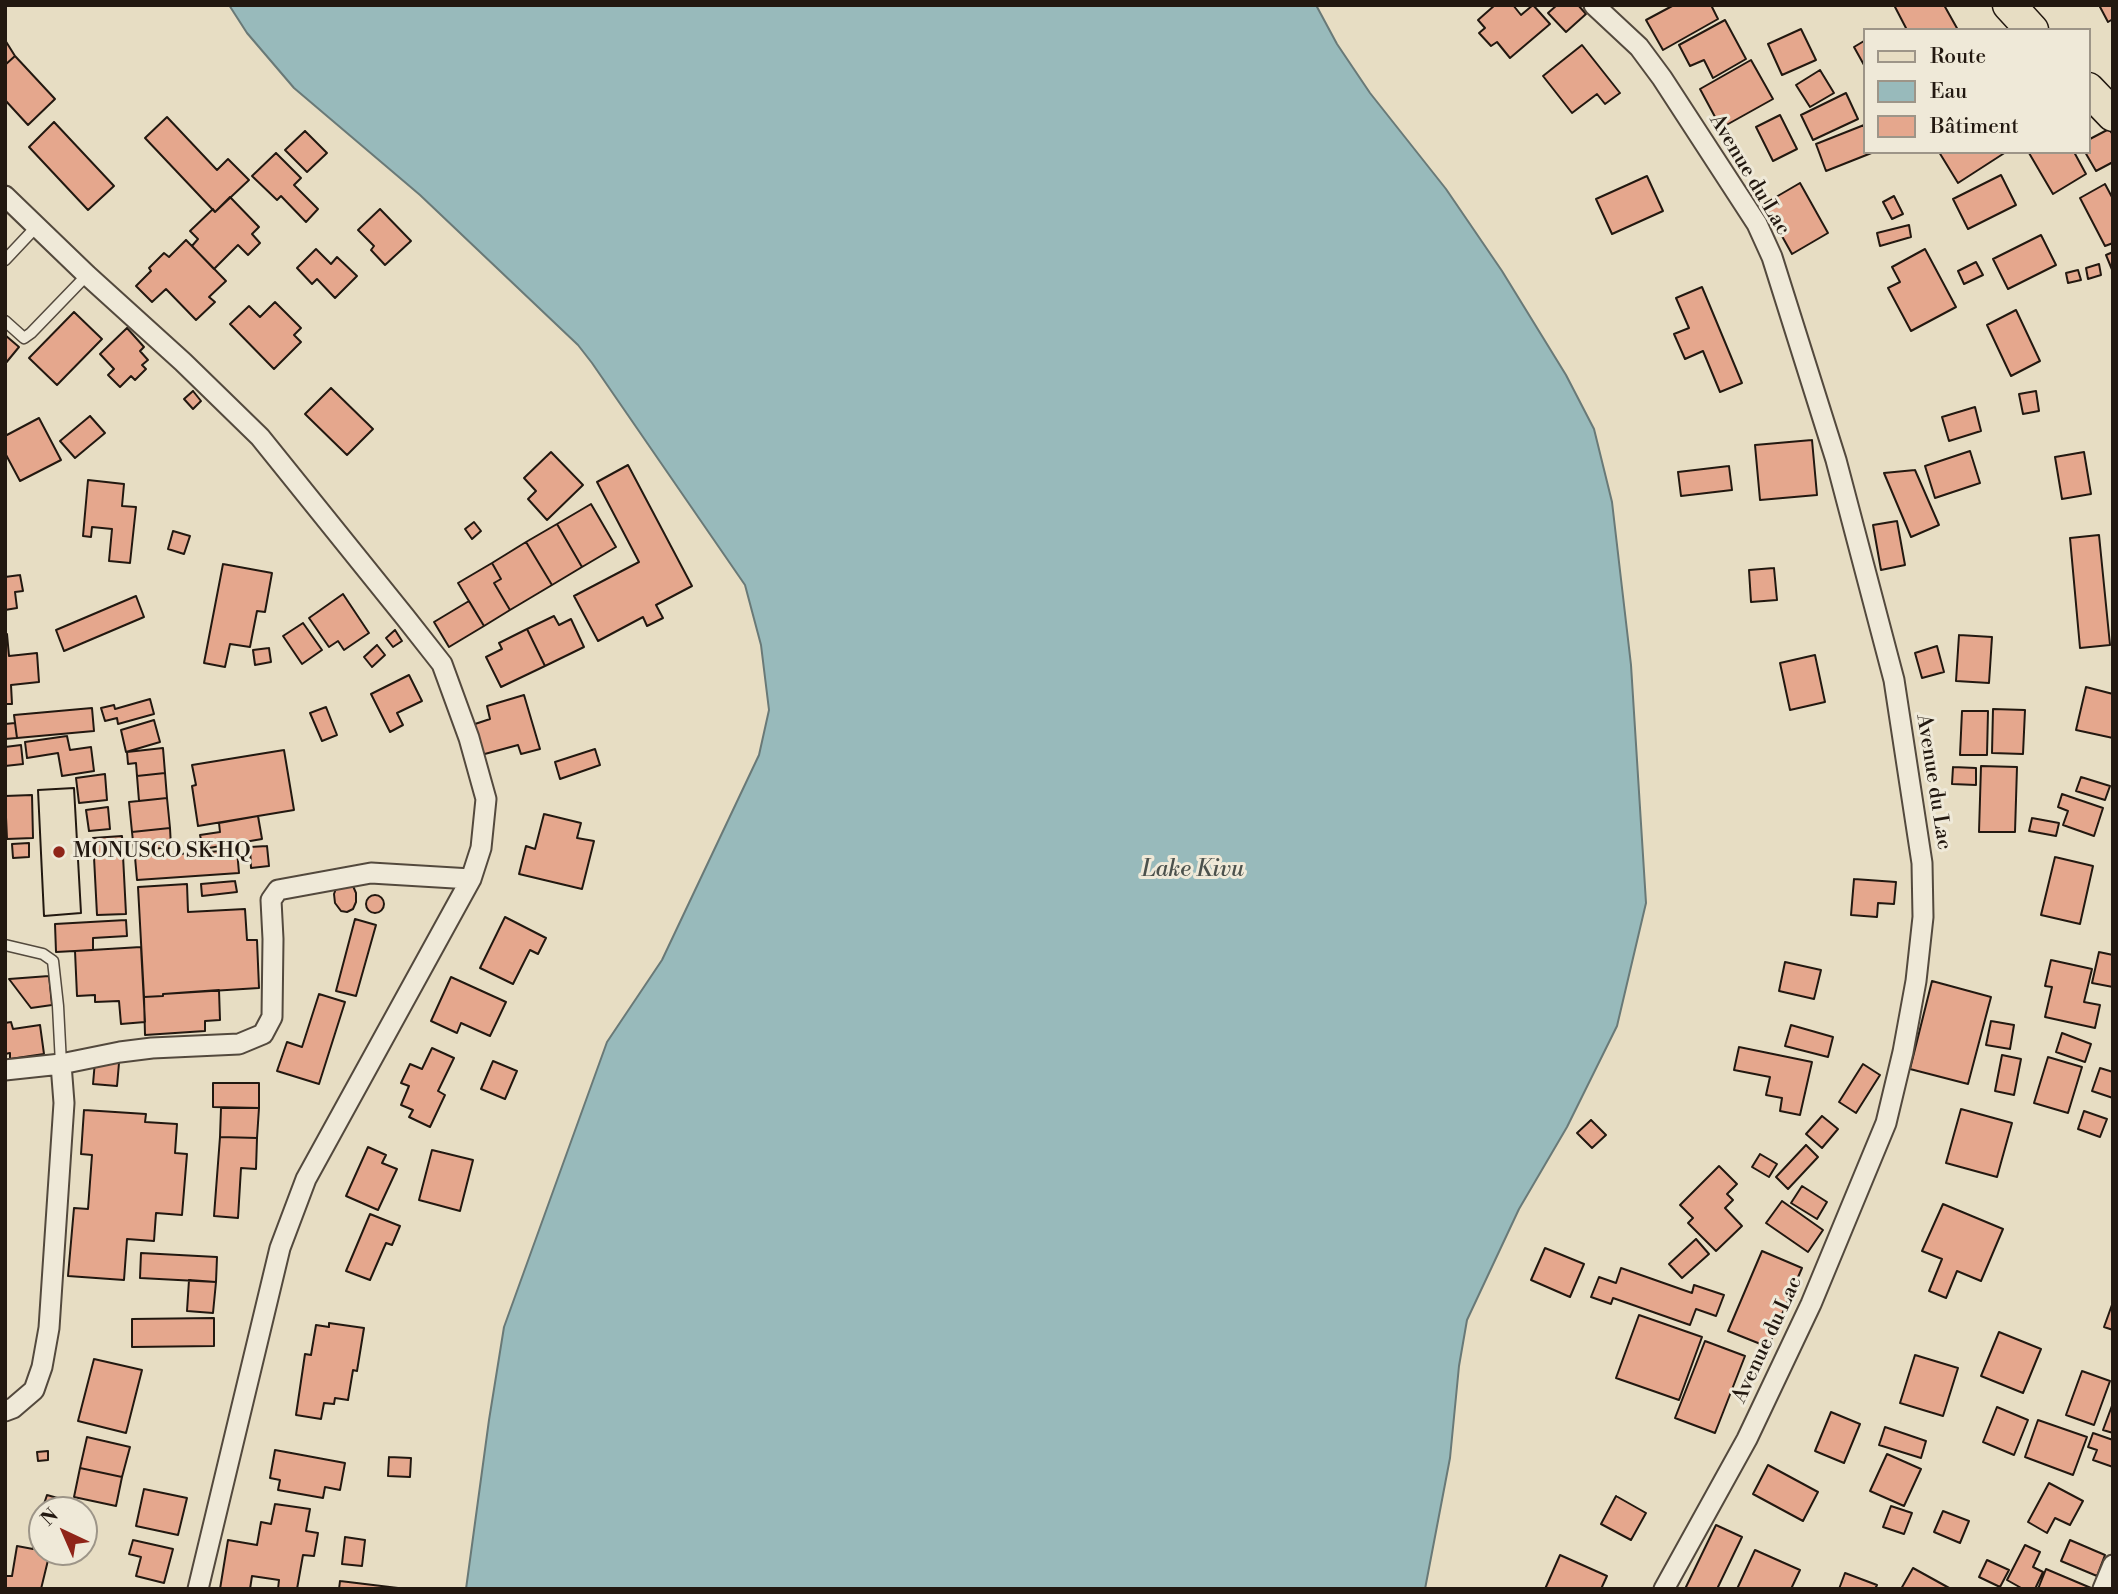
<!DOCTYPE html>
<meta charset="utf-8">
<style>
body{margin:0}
#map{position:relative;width:2118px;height:1594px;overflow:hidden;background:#e7ddc3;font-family:"Libre Bodoni",serif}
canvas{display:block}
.frame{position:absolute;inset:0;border:7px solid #221810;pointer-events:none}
.legend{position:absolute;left:1863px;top:28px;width:228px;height:126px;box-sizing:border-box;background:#efe9d8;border:2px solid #9d9588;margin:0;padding:9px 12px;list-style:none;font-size:21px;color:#221810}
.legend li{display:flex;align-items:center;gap:14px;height:35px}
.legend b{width:35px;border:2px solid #9d9588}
.north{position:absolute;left:28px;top:1496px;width:70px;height:70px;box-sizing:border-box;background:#efe9d8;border:2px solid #9d9588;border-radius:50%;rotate:316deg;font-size:19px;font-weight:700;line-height:28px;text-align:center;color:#221810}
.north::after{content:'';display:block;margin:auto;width:24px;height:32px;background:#8f2418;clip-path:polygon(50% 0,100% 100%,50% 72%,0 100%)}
</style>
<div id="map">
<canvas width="2118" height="1594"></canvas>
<div class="frame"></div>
<ul class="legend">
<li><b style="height:9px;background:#e7ddc3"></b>Route</li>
<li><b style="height:19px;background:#98babb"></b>Eau</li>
<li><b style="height:19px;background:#e5a78d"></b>Bâtiment</li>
</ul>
<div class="north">N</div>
</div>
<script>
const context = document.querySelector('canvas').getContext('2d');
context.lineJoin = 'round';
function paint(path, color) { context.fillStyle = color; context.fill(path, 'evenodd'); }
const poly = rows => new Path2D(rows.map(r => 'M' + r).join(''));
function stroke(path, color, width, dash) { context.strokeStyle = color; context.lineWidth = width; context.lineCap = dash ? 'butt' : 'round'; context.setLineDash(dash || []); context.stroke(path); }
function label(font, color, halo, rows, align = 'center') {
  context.font = font + ' "Libre Bodoni",serif'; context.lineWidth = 6; context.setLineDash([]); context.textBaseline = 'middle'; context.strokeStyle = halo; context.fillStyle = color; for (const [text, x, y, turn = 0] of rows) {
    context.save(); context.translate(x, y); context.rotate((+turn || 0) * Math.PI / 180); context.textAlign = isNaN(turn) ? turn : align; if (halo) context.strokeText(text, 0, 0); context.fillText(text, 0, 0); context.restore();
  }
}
const water = poly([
 [229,5,1316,5,1337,44,1370,93,1446,189,1502,271,1566,375,1594,429,1612,502,1631,665,1646,903,1617,1026,1567,1127,1519,1209,1467,1320,1459,1366,1450,1458,1425,1589,466,1589,489,1420,504,1327,607,1042,662,960,759,755,769,710,761,645,745,585,592,363,578,345,420,195,294,88,247,33,229,5]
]);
paint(water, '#98babb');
stroke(water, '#697977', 2);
const building = poly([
 [1495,5,1513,5,1521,15,1533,5,1550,24,1510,58,1497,42,1491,46,1479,33,1485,28,1478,20,1495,5],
 [1557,5,1578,5,1586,14,1566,32,1548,13,1557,5],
 [1674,5,1711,5,1718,19,1663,50,1646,20,1674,5],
 [1894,5,1944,5,1958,30,1907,30,1894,5],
 [2099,5,2113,5,2113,19,2108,22,2099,5],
 [1725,20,1746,59,1713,78,1704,60,1690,66,1679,45,1725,20],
 [1801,29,1816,60,1782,75,1768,44,1801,29],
 [5,40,15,56,5,65,5,40],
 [1864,41,1864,65,1854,47,1864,41],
 [1582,45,1620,93,1605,104,1597,94,1572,113,1543,76,1582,45],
 [15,56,55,99,28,125,5,100,5,65,15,56],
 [1751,60,1773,99,1721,128,1700,89,1751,60],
 [1820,70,1834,93,1810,107,1796,85,1820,70],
 [1846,93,1858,119,1813,140,1801,115,1846,93],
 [1780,115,1797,149,1773,161,1756,127,1780,115],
 [167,117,217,170,228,159,249,180,215,212,145,138,167,117],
 [54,122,114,186,88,210,29,147,54,122],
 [1864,125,1864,152,1874,152,1826,171,1816,144,1864,125],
 [2109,129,2113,135,2113,162,2096,171,2085,152,2088,152,2088,140,2109,129],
 [305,131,327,153,307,172,285,150,305,131],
 [1939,152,2006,152,1958,183,1939,152],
 [2074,152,2086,174,2053,194,2029,153,2074,152],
 [276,153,301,178,294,185,318,209,306,222,281,196,277,200,252,176,276,153],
 [2001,175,2016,205,1968,229,1953,199,2001,175],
 [1647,176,1663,211,1612,234,1596,199,1647,176],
 [1800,183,1828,233,1792,254,1764,204,1800,183],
 [2105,184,2113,199,2113,243,2105,246,2080,198,2105,184],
 [1894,196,1903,214,1892,219,1883,202,1894,196],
 [230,197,259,227,252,234,260,243,248,255,238,245,214,269,192,246,198,239,190,231,213,209,215,212,230,197],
 [380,209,411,241,385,265,371,250,374,246,358,230,380,209],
 [1909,225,1911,237,1880,246,1877,233,1909,225],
 [2041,235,2056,265,2008,289,1993,259,2041,235],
 [186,240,226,281,209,297,215,302,196,320,166,289,152,302,136,286,151,271,149,268,164,253,169,257,186,240],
 [316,249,331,264,337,257,357,276,335,298,317,279,312,284,297,268,316,249],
 [1925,249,1956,307,1911,331,1888,288,1900,282,1892,267,1925,249],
 [2113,252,2113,272,2106,255,2113,252],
 [1976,262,1983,275,1964,284,1958,271,1976,262],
 [2099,264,2101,275,2088,279,2086,268,2099,264],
 [2078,270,2081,280,2068,283,2066,273,2078,270],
 [1702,287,1742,383,1720,392,1703,351,1685,359,1674,334,1689,328,1676,298,1702,287],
 [275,302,301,328,294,335,301,342,274,369,230,324,249,306,260,317,275,302],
 [2016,310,2040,361,2011,376,1987,325,2016,310],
 [74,312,102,339,57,385,29,358,74,312],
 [127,328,144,347,140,351,148,360,142,365,146,369,135,380,131,376,120,387,108,375,114,369,100,354,127,328],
 [5,335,19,347,5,364,5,335],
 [331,388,373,429,347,455,305,414,331,388],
 [193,391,201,401,193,409,184,399,193,391],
 [2036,391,2039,411,2023,414,2019,394,2036,391],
 [1975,407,1981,431,1949,441,1942,417,1975,407],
 [90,416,105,433,75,458,60,441,90,416],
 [39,418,61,460,20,481,5,453,5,436,39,418],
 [1812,440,1817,495,1760,500,1755,445,1812,440],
 [1970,451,1980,483,1935,498,1925,466,1970,451],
 [551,452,583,485,547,520,528,499,536,491,524,478,551,452],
 [2084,452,2091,494,2062,499,2055,457,2084,452],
 [628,465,692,586,656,605,663,618,647,626,643,617,598,641,574,596,639,562,597,482,628,465],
 [1729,466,1732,490,1681,496,1678,472,1729,466],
 [1915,470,1939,525,1911,537,1884,473,1915,470],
 [88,480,124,484,122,506,136,507,130,563,109,561,112,529,92,527,91,537,83,536,88,480],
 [591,504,616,547,582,567,557,524,591,504],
 [1897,521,1905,565,1881,570,1873,525,1897,521],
 [474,522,481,531,472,539,465,529,474,522],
 [557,524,582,567,552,585,526,542,557,524],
 [173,531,190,536,184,554,168,549,173,531],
 [2099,535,2110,645,2080,648,2070,538,2099,535],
 [526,542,552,585,510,610,494,583,501,579,492,563,526,542],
 [492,563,501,579,494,583,510,610,484,626,458,583,492,563],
 [223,564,272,573,265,612,257,611,250,647,230,644,225,667,204,663,223,564],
 [1774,568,1777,600,1751,602,1749,570,1774,568],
 [20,575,23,591,15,592,17,608,5,610,5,577,20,575],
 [343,594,369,633,344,650,338,641,329,647,309,618,343,594],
 [136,596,144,617,64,651,56,630,136,596],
 [469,601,484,626,449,647,434,622,469,601],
 [554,616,559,625,571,619,584,647,545,666,527,629,554,616],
 [303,623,322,650,302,664,283,636,303,623],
 [527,629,545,666,501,687,486,657,502,649,499,643,527,629],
 [395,630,402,641,393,647,386,638,395,630],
 [7,634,9,656,37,653,39,682,11,685,12,704,5,704,5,635,7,634],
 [1959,635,1992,637,1989,683,1956,681,1959,635],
 [377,645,385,655,372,667,364,657,377,645],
 [1937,646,1944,672,1922,678,1915,653,1937,646],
 [269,648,271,662,255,665,253,650,269,648],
 [1815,655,1825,702,1790,710,1780,663,1815,655],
 [409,675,422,701,397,713,403,725,390,732,371,694,409,675],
 [2086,687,2113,694,2113,738,2076,730,2086,687],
 [524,695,540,749,521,754,518,745,481,755,472,725,490,719,487,706,524,695],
 [150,699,154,714,118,724,117,718,105,721,101,708,114,705,115,709,150,699],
 [326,707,337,735,322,741,310,713,326,707],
 [92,708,94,731,17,738,14,715,92,708],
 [1993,709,2025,710,2023,754,1992,753,1993,709],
 [1962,711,1988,711,1987,755,1960,755,1962,711],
 [154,720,160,742,126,752,121,730,154,720],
 [15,723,17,738,5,739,5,724,15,723],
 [67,736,70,750,91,747,94,771,62,776,58,753,27,758,25,742,67,736],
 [21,745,23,764,5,766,5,747,21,745],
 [163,748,165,773,137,776,136,763,128,764,127,752,163,748],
 [595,749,600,765,560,779,555,762,595,749],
 [284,750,294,810,198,826,192,786,196,785,192,765,284,750],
 [1981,766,2017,767,2015,832,1979,832,1981,766],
 [1953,767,1976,768,1976,785,1952,784,1953,767],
 [165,773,167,798,139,801,137,776,165,773],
 [105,774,107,800,79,803,76,778,105,774],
 [2081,777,2110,786,2105,800,2076,791,2081,777],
 [74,788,81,913,44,916,38,790,74,788],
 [74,788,81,913,44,916,38,790,74,788],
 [2062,794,2103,808,2094,836,2063,825,2068,811,2058,807,2062,794],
 [32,795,33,838,7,839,5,796,32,795],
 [167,798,170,828,132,832,129,802,167,798],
 [108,807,110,829,89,831,86,810,108,807],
 [544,814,581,823,577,838,594,841,582,889,519,874,526,846,535,849,544,814],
 [258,816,262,839,203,849,200,835,220,832,219,823,258,816],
 [2032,818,2059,823,2056,836,2029,831,2032,818],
 [170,828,171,847,134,851,132,832,170,828],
 [122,836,126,914,97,915,93,838,122,836],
 [29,843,29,857,13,858,12,844,29,843],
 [267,846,269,866,251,868,250,847,267,846],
 [237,850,239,873,137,880,135,857,237,850],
 [2055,857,2093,866,2080,924,2041,915,2055,857],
 [1854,879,1896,882,1894,904,1878,903,1877,917,1851,915,1854,879],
 [235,881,237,892,202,896,201,884,235,881],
 [187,884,188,912,245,909,247,940,257,940,259,988,163,994,163,996,144,997,138,887,187,884],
 [337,886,353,886,356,893,356,902,353,909,347,912,341,911,335,903,334,894,337,886],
 '366 904a9 9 0 1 1 18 0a9 9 0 1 1-18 0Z',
 [505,917,546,938,538,954,530,950,513,984,480,968,505,917],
 [355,919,376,925,356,996,336,991,355,919],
 [126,920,127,936,93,938,93,950,56,952,55,924,126,920],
 [141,947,145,1022,121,1024,119,1001,95,1002,95,995,77,996,75,951,141,947],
 [2099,952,2113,955,2113,987,2092,983,2099,952],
 [2051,960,2092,969,2084,1002,2100,1005,2095,1028,2045,1017,2052,987,2045,986,2051,960],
 [1785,962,1821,970,1814,999,1779,991,1785,962],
 [49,976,52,1005,31,1008,9,979,49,976],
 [451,977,506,1002,490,1036,461,1023,457,1033,431,1021,451,977],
 [1932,981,1991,997,1968,1084,1910,1069,1932,981],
 [219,990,220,1020,205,1021,205,1031,145,1035,144,997,163,996,163,994,219,990],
 [319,994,345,1002,319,1084,277,1071,287,1042,302,1047,319,994],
 [1991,1021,2014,1025,2010,1049,1986,1045,1991,1021],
 [11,1022,13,1029,40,1025,44,1054,10,1059,10,1053,5,1054,5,1023,11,1022],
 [1791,1025,1833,1037,1828,1057,1785,1046,1791,1025],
 [2062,1033,2091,1044,2085,1062,2056,1052,2062,1033],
 [1739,1047,1812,1062,1800,1115,1780,1111,1782,1098,1766,1095,1770,1077,1734,1070,1739,1047],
 [432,1048,454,1058,438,1091,445,1095,430,1127,409,1117,413,1110,401,1105,409,1086,401,1083,410,1064,422,1069,432,1048],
 [2002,1055,2021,1059,2014,1095,1995,1091,2002,1055],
 [2048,1057,2082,1067,2068,1113,2034,1103,2048,1057],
 [95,1061,119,1063,117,1086,93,1084,95,1061],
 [493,1061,517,1071,505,1099,481,1089,493,1061],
 [1863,1064,1880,1075,1856,1113,1839,1102,1863,1064],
 [2100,1068,2113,1072,2113,1098,2092,1091,2100,1068],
 [213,1083,259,1083,259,1108,213,1107,213,1083],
 [221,1108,259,1108,257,1138,220,1137,221,1108],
 [1961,1109,2012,1123,1997,1177,1946,1163,1961,1109],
 [84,1110,146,1114,145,1122,177,1124,175,1153,187,1154,182,1215,156,1213,154,1241,127,1239,124,1280,68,1276,74,1208,88,1209,92,1155,81,1154,84,1110],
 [2084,1111,2107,1119,2100,1137,2078,1129,2084,1111],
 [1822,1116,1838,1129,1822,1148,1806,1134,1822,1116],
 [1591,1120,1606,1135,1592,1148,1577,1133,1591,1120],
 [220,1137,257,1138,256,1169,241,1168,238,1218,214,1216,220,1137],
 [1806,1145,1818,1157,1788,1189,1776,1177,1806,1145],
 [368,1147,386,1155,382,1163,397,1169,378,1210,346,1196,368,1147],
 [432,1150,473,1160,460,1211,419,1200,432,1150],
 [1760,1154,1777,1164,1769,1177,1752,1167,1760,1154],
 [1719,1166,1737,1184,1727,1194,1733,1200,1725,1208,1742,1226,1716,1251,1688,1223,1693,1218,1680,1205,1719,1166],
 [1802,1186,1827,1202,1817,1219,1791,1203,1802,1186],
 [1782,1201,1823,1230,1808,1252,1766,1223,1782,1201],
 [1943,1204,2003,1229,1981,1281,1957,1271,1946,1298,1929,1291,1942,1259,1922,1251,1943,1204],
 [370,1214,400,1226,392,1245,386,1243,370,1280,346,1271,370,1214],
 [1696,1239,1709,1254,1682,1278,1669,1264,1696,1239],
 [1545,1248,1584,1264,1570,1297,1531,1280,1545,1248],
 [1762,1251,1802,1268,1768,1347,1728,1331,1762,1251],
 [141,1253,217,1257,216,1282,140,1278,141,1253],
 [1621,1268,1692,1293,1694,1285,1724,1295,1716,1316,1696,1309,1690,1325,1613,1298,1611,1304,1591,1297,1599,1277,1616,1283,1621,1268],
 [189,1280,216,1282,213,1313,187,1311,189,1280],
 [2113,1302,2113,1330,2104,1327,2113,1302],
 [1639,1315,1702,1337,1679,1400,1616,1378,1639,1315],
 [214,1318,214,1346,132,1347,132,1319,214,1318],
 [329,1323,364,1328,357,1371,353,1370,348,1400,335,1398,334,1404,324,1403,321,1419,296,1415,305,1354,311,1355,316,1325,329,1327,329,1323],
 [1999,1332,2041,1349,2023,1393,1981,1376,1999,1332],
 [1705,1341,1745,1356,1715,1433,1675,1418,1705,1341],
 [1915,1355,1958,1368,1943,1416,1900,1403,1915,1355],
 [94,1359,142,1370,126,1433,78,1421,94,1359],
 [2082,1371,2110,1381,2094,1425,2066,1415,2082,1371],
 [2113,1403,2113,1433,2103,1430,2113,1403],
 [1997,1407,2028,1420,2014,1455,1983,1442,1997,1407],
 [1831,1412,1860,1424,1844,1463,1815,1451,1831,1412],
 [2038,1420,2087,1437,2073,1475,2025,1457,2038,1420],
 [1885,1427,1926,1441,1921,1458,1879,1445,1885,1427],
 [2093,1433,2113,1440,2113,1467,2093,1460,2097,1450,2088,1447,2093,1433],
 [87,1437,130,1447,122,1477,80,1468,87,1437],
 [275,1450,345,1463,340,1490,325,1487,323,1498,278,1490,280,1480,270,1478,275,1450],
 [48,1451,48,1460,38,1461,37,1452,48,1451],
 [1887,1454,1921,1469,1904,1506,1870,1491,1887,1454],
 [389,1457,411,1458,410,1477,388,1476,389,1457],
 [1768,1465,1818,1492,1803,1521,1753,1494,1768,1465],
 [80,1468,122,1477,116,1506,74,1497,80,1468],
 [2049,1483,2083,1501,2070,1525,2055,1518,2047,1533,2028,1522,2049,1483],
 [144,1489,187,1498,178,1535,136,1526,144,1489],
 [47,1495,68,1501,65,1510,42,1510,47,1495],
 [1616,1496,1646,1513,1631,1540,1601,1524,1616,1496],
 [275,1504,310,1509,306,1531,318,1533,314,1556,303,1555,297,1589,278,1589,279,1580,252,1576,250,1589,220,1589,228,1540,257,1545,261,1522,271,1524,275,1504],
 [1891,1506,1912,1513,1904,1534,1883,1527,1891,1506],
 [1943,1511,1969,1521,1960,1543,1934,1532,1943,1511],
 [1716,1525,1742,1537,1717,1589,1685,1589,1716,1525],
 [37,1527,42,1529,42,1552,50,1552,41,1589,5,1589,5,1576,12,1576,17,1546,33,1549,37,1527],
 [345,1537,365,1540,362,1566,342,1564,345,1537],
 [133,1540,173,1549,164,1583,136,1576,141,1557,129,1554,133,1540],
 [2070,1540,2105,1555,2097,1576,2061,1561,2070,1540],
 [2025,1545,2040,1552,2033,1567,2043,1572,2035,1589,2023,1589,2007,1580,2025,1545],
 [1755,1550,1800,1570,1791,1589,1737,1589,1755,1550],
 [1560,1555,1607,1576,1601,1589,1545,1589,1560,1555],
 [1987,1560,2009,1570,2000,1587,1979,1577,1987,1560],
 [1913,1568,1951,1589,1901,1589,1913,1568],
 [2046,1569,2091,1588,2090,1589,2038,1589,2046,1569],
 [1845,1573,1877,1585,1875,1589,1839,1589,1845,1573],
 [340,1581,398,1588,398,1589,339,1589,340,1581]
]);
paint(building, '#e5a78d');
stroke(building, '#221810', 2);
const lane = poly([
 [5,260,37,226],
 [5,321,24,338,31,333,87,275],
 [5,945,43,954,53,961,58,1006,61,1064]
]);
const street = poly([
 [1594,5,1639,47,1662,78,1757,224,1772,257,1836,460,1894,680,1922,863,1923,917,1916,981,1903,1052,1886,1123,1811,1304,1747,1439,1664,1589],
 [5,196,87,275,183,362,260,437,405,617,442,664,469,738,486,799,481,848,471,879,306,1179,280,1248,198,1589],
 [5,1070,61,1064,120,1052,152,1048,239,1044,263,1034,272,1017,273,939,271,900,278,890,371,873,471,879],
 [5,1411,13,1408,34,1390,42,1367,49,1328,64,1103,61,1064],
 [2103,1589,2113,1565]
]);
const primary = poly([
 [2009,5,2032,30],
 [2088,89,2113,115]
]);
stroke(lane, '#53493d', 13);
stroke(street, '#53493d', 23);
stroke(primary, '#221810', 35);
stroke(lane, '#efe9d8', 10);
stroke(street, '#efe9d8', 19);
stroke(primary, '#e7ddc3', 32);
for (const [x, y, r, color] of [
 [59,852,7,"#8f2418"]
]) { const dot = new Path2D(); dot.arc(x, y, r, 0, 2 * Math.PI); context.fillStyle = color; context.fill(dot); stroke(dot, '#efe9d8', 2.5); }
label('21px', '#221810', '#efe9d8', [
 ["Avenue du Lac",1749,175,59],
 ["Avenue du Lac",1933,782,81],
 ["Avenue du Lac",1768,1340,-65]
]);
label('21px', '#221810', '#efe9d8', [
 ["MONUSCO SK HQ",73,852]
], 'left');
label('italic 23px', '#4b514c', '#efe9d8', [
 ["Lake Kivu",1193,870]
]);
</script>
